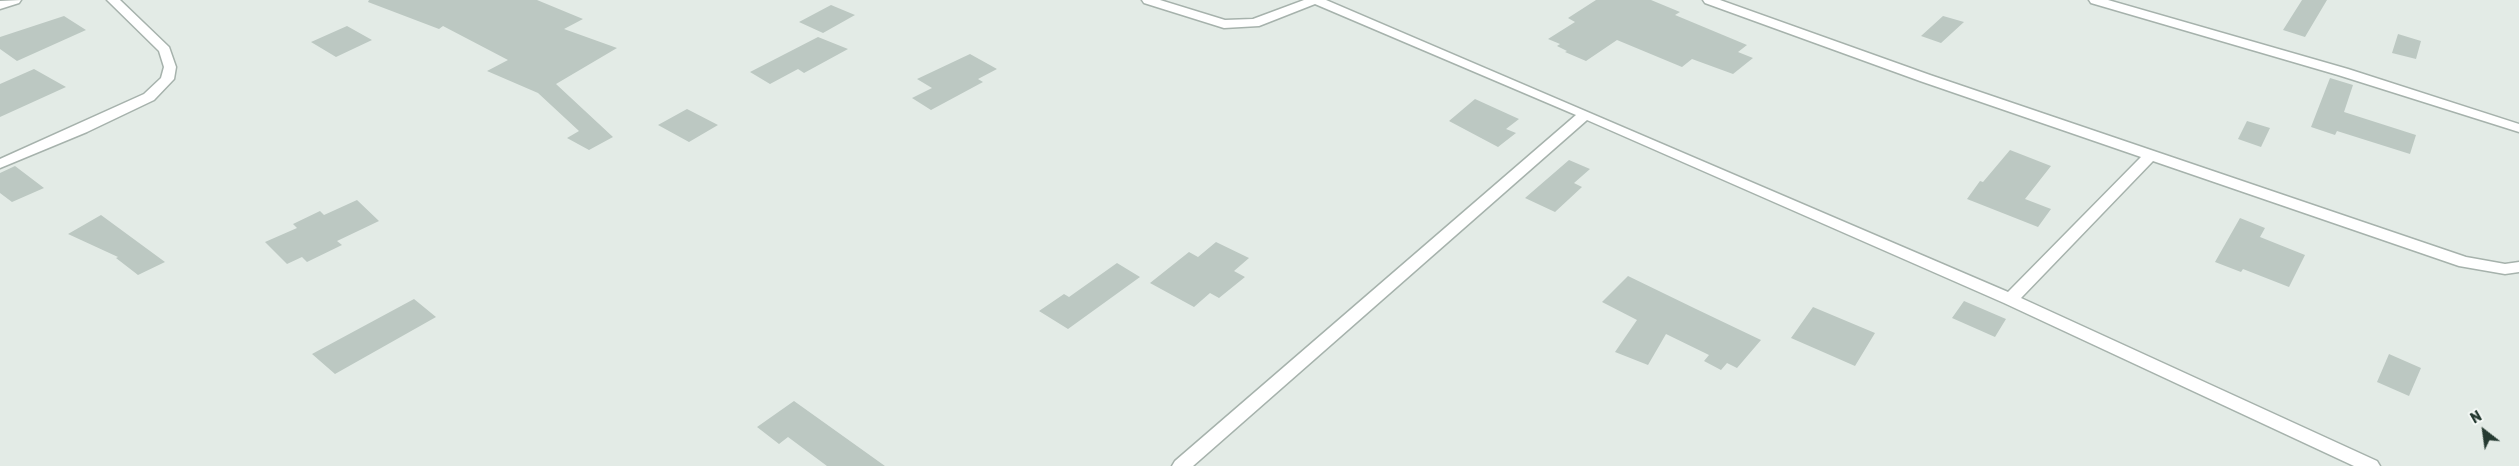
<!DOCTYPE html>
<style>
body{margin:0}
#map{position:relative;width:2519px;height:466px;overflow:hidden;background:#e3ebe6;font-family:Rubik,sans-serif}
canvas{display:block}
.north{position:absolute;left:2459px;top:406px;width:50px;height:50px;-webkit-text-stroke:4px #f3f8f5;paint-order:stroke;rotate:330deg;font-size:14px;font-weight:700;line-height:20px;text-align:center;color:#253a31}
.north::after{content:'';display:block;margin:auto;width:18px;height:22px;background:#253a31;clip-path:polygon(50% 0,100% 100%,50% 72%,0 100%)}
</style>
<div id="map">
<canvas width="2519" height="466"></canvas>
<div class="north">N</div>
</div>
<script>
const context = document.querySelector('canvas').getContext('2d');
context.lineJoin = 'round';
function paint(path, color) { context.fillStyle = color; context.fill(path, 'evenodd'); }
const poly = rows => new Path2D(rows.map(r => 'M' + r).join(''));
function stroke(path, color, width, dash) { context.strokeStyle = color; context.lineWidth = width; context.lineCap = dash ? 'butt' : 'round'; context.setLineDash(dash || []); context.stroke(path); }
paint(poly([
 [369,0,537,0,583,19,564,29,617,48,556,84,613,137,589,150,567,138,579,131,538,93,487,71,508,60,443,26,439,29,368,2],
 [1596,0,1651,0,1680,12,1675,15,1747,45,1738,52,1753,58,1733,74,1692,59,1682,67,1617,40,1586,61,1565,52,1567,51,1557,46,1560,44,1548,39,1575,22,1568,18],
 [2302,0,2327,0,2305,37,2283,30],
 [831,5,855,15,823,33,799,22],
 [64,16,86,30,17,61,0,49,0,37],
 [1943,16,1964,22,1941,43,1921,36],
 [347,26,372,40,336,57,311,42],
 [2398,34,2421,41,2416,59,2392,53],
 [818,37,848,49,804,73,798,69,770,84,750,72],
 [970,54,997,69,978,79,983,82,931,110,912,98,932,88,917,79],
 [34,69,66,87,0,117,0,84],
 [2330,78,2353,85,2344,112,2416,135,2410,154,2337,131,2335,135,2311,127],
 [1475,99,1519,119,1506,129,1516,133,1498,147,1449,121],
 [687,109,718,125,689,142,658,125],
 [2247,121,2270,128,2261,147,2238,139],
 [2010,150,2051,166,2025,199,2051,209,2038,227,1967,199,1980,181,1983,182],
 [1569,160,1590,169,1574,183,1582,187,1555,212,1525,198],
 [15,166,44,188,12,202,0,193,0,173],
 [357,200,379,221,337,241,342,245,307,262,302,257,287,264,265,242,297,228,293,224,320,211,324,215],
 [101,215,165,262,138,275,116,258,118,257,68,234],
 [2240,218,2265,228,2260,237,2305,255,2289,287,2243,269,2241,272,2215,262],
 [1216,242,1249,258,1234,271,1245,277,1219,298,1210,293,1194,307,1150,283,1189,252,1198,257],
 [1117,263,1140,277,1068,329,1039,311,1064,294,1069,297],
 [1628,276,1696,309,1761,340,1737,368,1727,363,1721,370,1704,361,1709,355,1666,334,1648,365,1615,352,1637,320,1602,302],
 [414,299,436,317,335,374,312,354],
 [1964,301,2006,319,1995,337,1952,318],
 [1813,307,1875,333,1855,366,1791,338],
 [2389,354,2421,368,2409,396,2377,382],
 [794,401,885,466,827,466,788,437,779,444,757,427]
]), '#bcc8c2');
const minor = poly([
 [21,0,19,3,0,9,0,1,21,0],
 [107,0,120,0,169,47,176,67,174,79,154,100,87,132,0,168,0,159,144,94,161,78,164,67,159,51,107,0],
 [1142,0,1160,0,1225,20,1253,19,1304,0,1326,0,2008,292,2141,157,1920,81,1705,3,1703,0,1720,0,1930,75,2466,257,2505,264,2519,262,2519,272,2505,274,2459,266,2153,161,2021,298,2377,461,2380,466,2354,466,2004,303,1587,120,1193,466,1172,466,1175,461,1576,115,1315,4,1259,26,1224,28,1144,3,1142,0],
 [2089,0,2108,0,2348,69,2519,124,2519,132,2338,75,2091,3,2089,0]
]);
stroke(minor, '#a6b2ac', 3);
paint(minor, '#fff');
</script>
